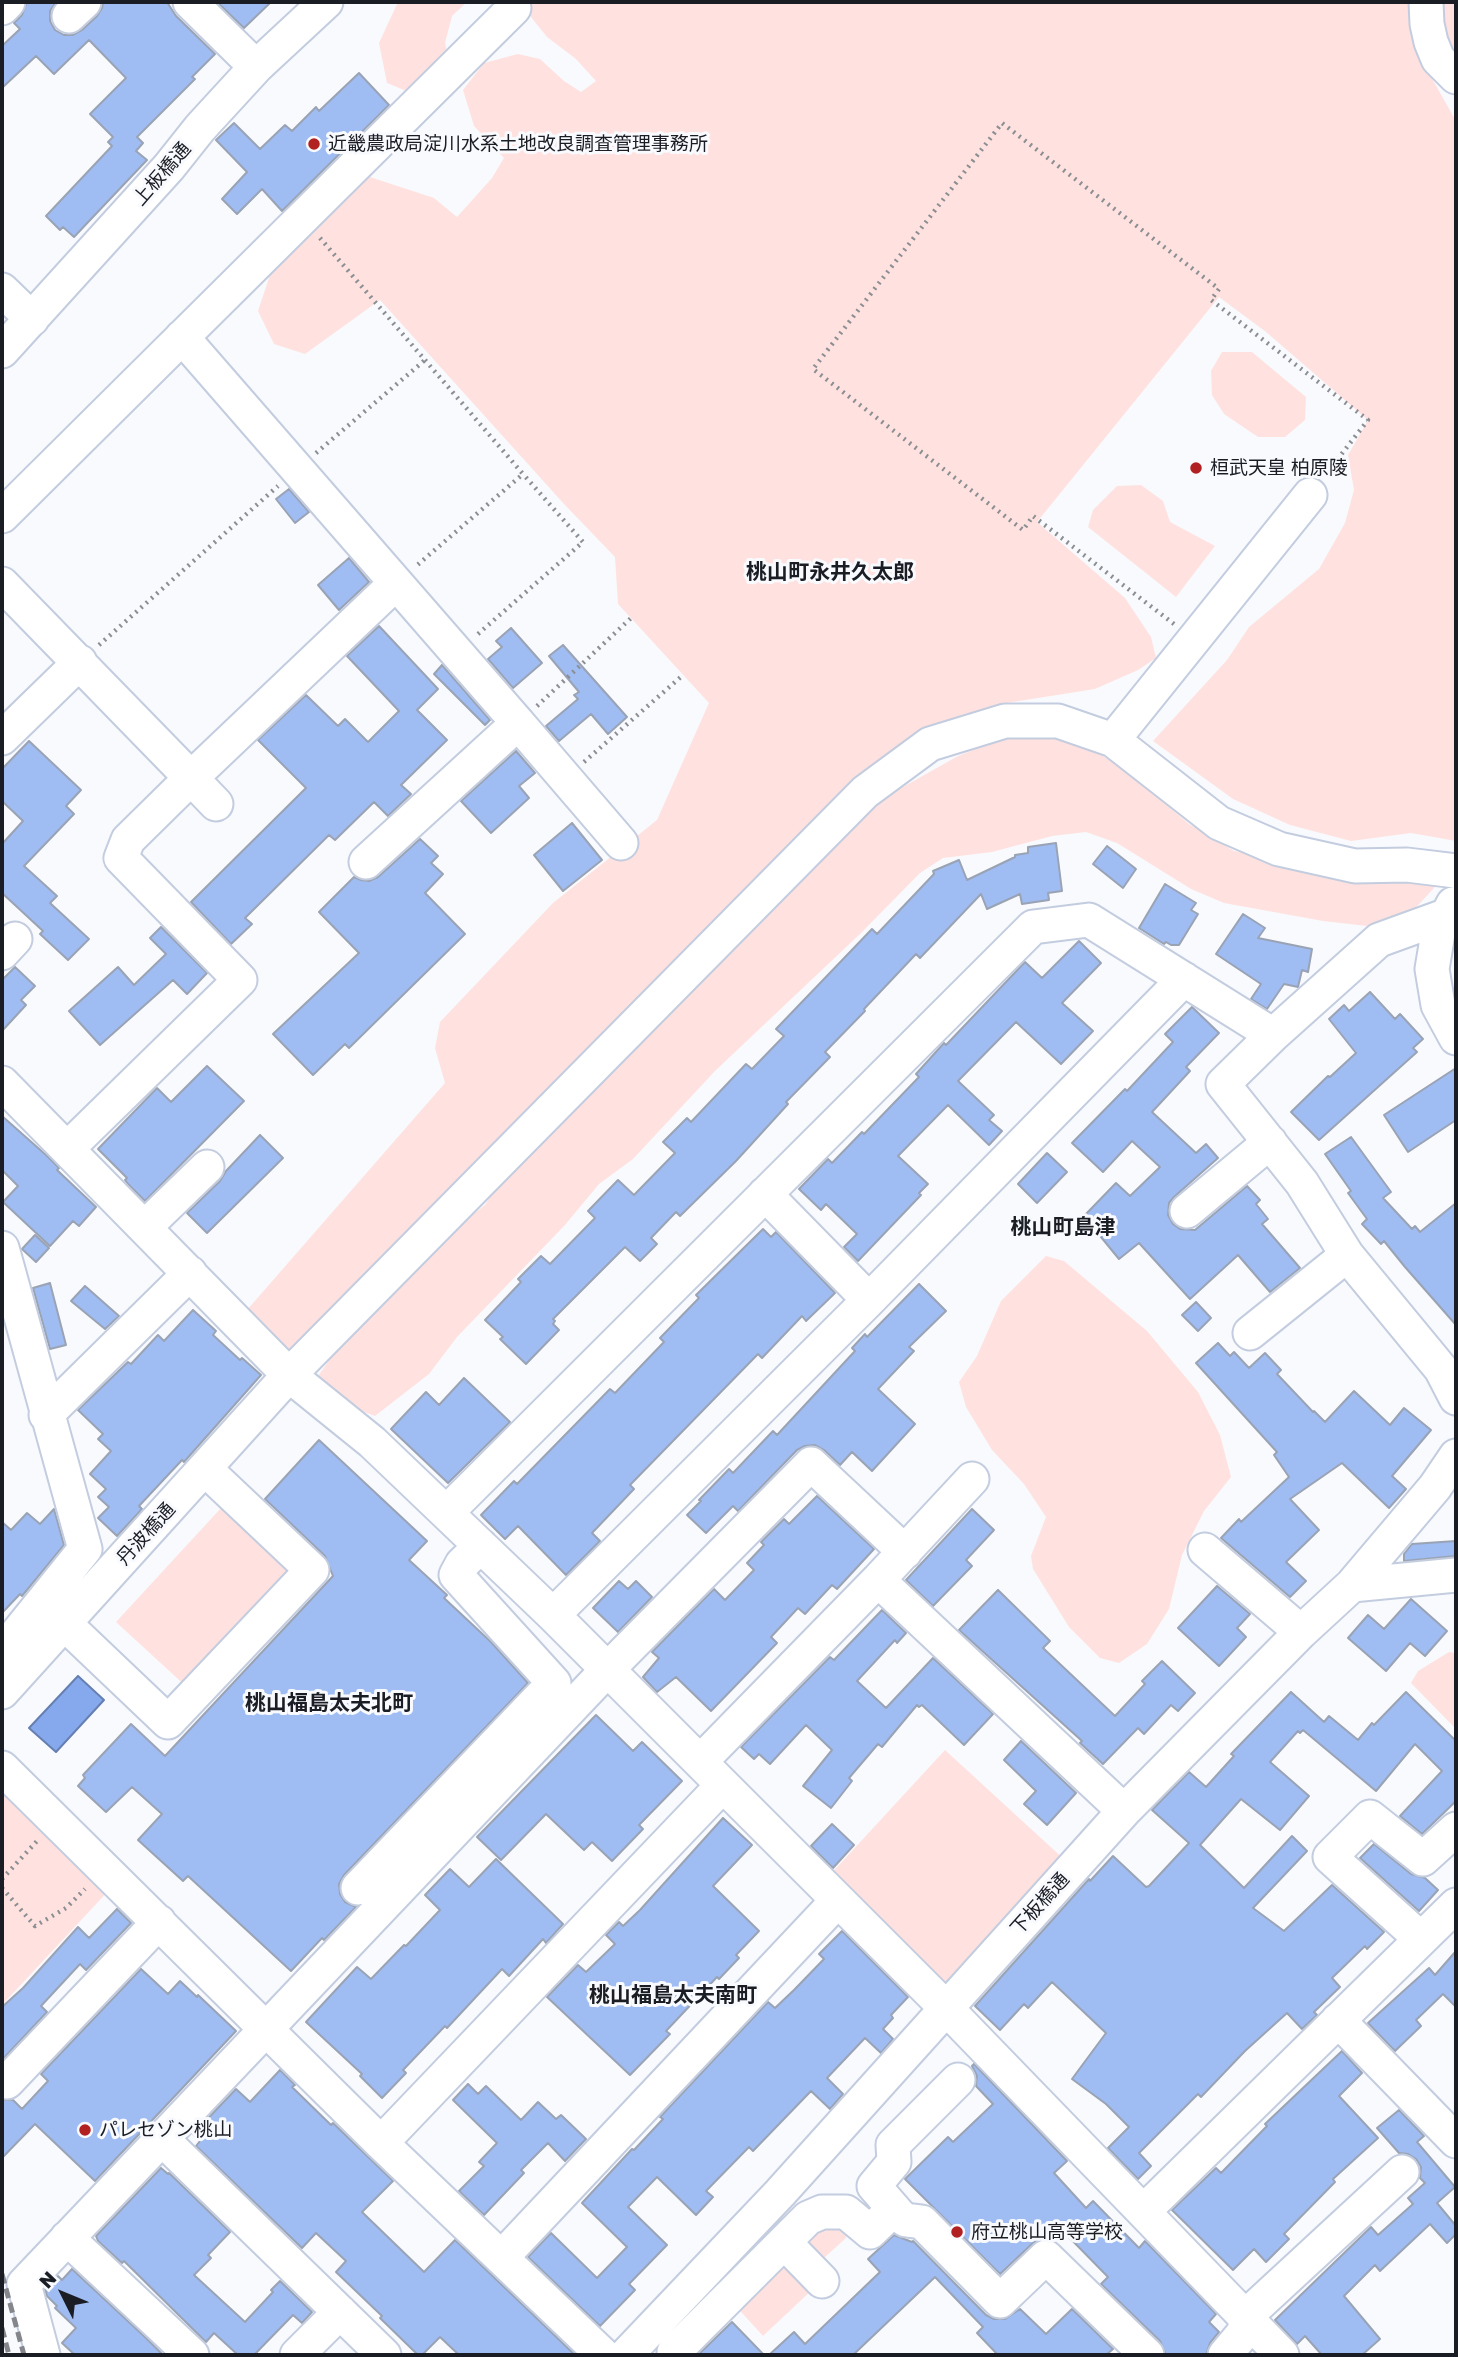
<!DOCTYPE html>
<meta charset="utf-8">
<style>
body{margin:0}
#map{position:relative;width:1458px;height:2357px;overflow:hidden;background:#f8fafe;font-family:"Golos Text",sans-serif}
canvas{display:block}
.frame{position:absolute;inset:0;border:4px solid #1a1d24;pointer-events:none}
.north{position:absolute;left:28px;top:2259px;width:70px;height:70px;-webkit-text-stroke:5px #f8fafe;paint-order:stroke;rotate:313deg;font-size:19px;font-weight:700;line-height:28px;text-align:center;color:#1a1d24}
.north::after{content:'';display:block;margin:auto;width:24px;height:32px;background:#1a1d24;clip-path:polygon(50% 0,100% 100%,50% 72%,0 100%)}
</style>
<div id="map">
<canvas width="1458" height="2357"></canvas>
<div class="frame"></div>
<div class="north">N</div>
</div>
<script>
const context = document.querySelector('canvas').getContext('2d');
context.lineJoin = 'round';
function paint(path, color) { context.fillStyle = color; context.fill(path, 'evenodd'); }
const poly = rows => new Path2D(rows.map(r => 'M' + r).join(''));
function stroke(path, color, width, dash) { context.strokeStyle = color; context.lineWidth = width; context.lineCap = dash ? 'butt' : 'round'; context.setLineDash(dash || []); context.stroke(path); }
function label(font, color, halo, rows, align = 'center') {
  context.font = font + ' "Golos Text","Noto Sans JP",sans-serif'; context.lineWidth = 6; context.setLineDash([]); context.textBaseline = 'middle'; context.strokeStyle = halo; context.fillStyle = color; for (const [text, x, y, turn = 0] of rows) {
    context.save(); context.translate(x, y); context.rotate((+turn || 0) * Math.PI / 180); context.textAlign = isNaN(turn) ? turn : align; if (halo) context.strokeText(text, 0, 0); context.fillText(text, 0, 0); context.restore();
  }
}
paint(poly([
 [398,2,467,2,452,16,445,43,450,67,416,95,387,83,379,43],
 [525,2,1412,2,1426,68,1456,121,1456,841,1411,833,1351,841,1290,825,1233,799,1153,741,1227,660,1249,627,1319,569,1345,523,1354,490,1348,455,1368,420,1266,332,1219,297,1037,522,1125,598,1151,637,1156,658,1138,670,1095,689,1000,704,904,746,294,1354,247,1310,445,1083,435,1048,440,1022,553,903,657,820,709,703,618,604,615,557,564,504,380,300,305,354,274,344,258,311,270,275,318,214,370,177,434,198,457,217,492,178,504,158,474,126,463,90,484,63,518,54,540,59,564,81,581,92,596,81,576,59,547,37,531,17],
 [1440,2,1456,2,1456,62,1448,48],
 [1222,352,1252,352,1306,397,1305,420,1285,437,1258,437,1224,414,1212,395,1211,371],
 [1141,485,1163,501,1170,522,1215,546,1176,597,1088,527,1093,510,1117,486],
 [1016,733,1046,735,1083,744,1124,769,1189,824,1234,851,1423,881,1435,887,1407,917,1367,926,1323,921,1224,903,1191,889,1117,843,1086,832,1052,836,992,852,943,858,920,873,861,933,715,1071,633,1159,599,1184,565,1225,457,1337,429,1374,375,1416,346,1405,316,1379,337,1349,447,1235,485,1205,506,1172,844,831,894,792,958,756],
 [1046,1256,1064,1261,1147,1331,1198,1392,1220,1435,1231,1477,1204,1511,1182,1555,1169,1609,1147,1644,1119,1663,1100,1658,1069,1627,1033,1569,1031,1556,1046,1517,1024,1484,992,1450,966,1407,959,1382,977,1356,1001,1301],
 [222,1507,296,1576,190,1690,116,1622],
 [1449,1652,1456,1653,1456,1729,1411,1683,1418,1671],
 [945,1750,1067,1862,949,1991,828,1877],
 [2,1780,112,1887,2,2005],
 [825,2220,847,2232,846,2238,824,2258,815,2258,807,2243],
 [783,2255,814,2288,763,2336,733,2303]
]), '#ffe2df');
const water = poly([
 [78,1676,104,1700,56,1752,29,1728,78,1676]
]);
paint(water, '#86a9ed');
stroke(water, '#667fb1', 2);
const building = poly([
 [27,2,56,2,50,11,50,21,55,30,64,35,73,35,82,30,97,16,102,8,103,2,167,2,176,16,215,54,192,77,195,79,137,137,143,143,136,151,147,160,74,237,63,227,60,230,46,216,112,146,108,142,113,137,90,114,126,78,89,40,54,74,36,56,2,88,2,46,20,29,14,23,22,15,27,2],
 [217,2,271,2,244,28,217,2],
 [359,73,389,105,282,211,262,189,237,214,222,199,247,172,216,140,234,123,260,149,285,125,292,131,316,107,319,111,359,73],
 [289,489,309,512,295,523,276,499,289,489],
 [349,558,369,582,339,610,318,585,349,558],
 [379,626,438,689,417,710,447,740,401,785,411,794,388,816,374,802,335,840,329,835,245,918,252,924,231,944,191,902,306,788,258,740,306,695,338,726,345,719,368,742,399,711,347,656,379,626],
 [511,628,542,663,513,688,488,659,502,647,496,641,511,628],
 [563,645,627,717,608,734,591,714,559,741,546,726,578,699,574,695,579,692,549,656,563,645],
 [442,665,490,720,485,725,434,674,442,665],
 [29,741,81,790,66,806,74,814,24,866,57,896,50,903,89,939,68,960,40,934,43,931,2,893,2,844,23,821,2,801,2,769,29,741],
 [516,751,535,773,519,786,529,798,491,833,461,801,516,751],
 [572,823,602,860,563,891,534,855,572,823],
 [420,839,438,856,431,863,443,874,425,893,465,934,349,1048,345,1044,313,1075,273,1034,359,953,319,912,354,877,361,880,369,881,378,877,420,839],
 [1056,843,1062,891,1048,893,1049,900,1022,904,1020,894,987,909,981,894,920,958,916,954,864,1009,865,1011,825,1052,830,1057,786,1102,788,1104,736,1161,680,1216,676,1212,651,1238,657,1244,640,1261,625,1247,553,1319,555,1321,553,1324,559,1330,526,1364,500,1339,503,1337,485,1320,521,1282,518,1279,541,1256,550,1264,595,1218,588,1211,618,1180,634,1195,675,1153,663,1142,687,1118,691,1122,746,1064,752,1069,784,1036,776,1029,872,929,877,934,934,874,933,871,959,860,967,880,1015,857,1015,855,1028,853,1028,847,1056,843],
 [1107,846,1136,869,1123,888,1093,864,1107,846],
 [1165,884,1196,903,1191,910,1198,914,1179,945,1171,945,1166,942,1164,944,1139,928,1165,884],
 [1243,914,1265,928,1258,938,1312,949,1308,972,1302,970,1298,987,1284,984,1267,1009,1251,999,1261,984,1216,954,1243,914],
 [161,927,207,973,187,994,173,980,100,1045,69,1011,118,967,134,985,166,954,150,938,161,927],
 [1079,941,1101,963,1062,1003,1093,1031,1061,1064,1016,1022,958,1081,994,1115,989,1120,1002,1131,989,1145,948,1105,898,1156,928,1184,919,1193,921,1195,858,1261,844,1247,857,1234,826,1204,821,1210,799,1189,828,1159,832,1163,862,1132,864,1134,919,1077,916,1074,944,1043,946,1045,1025,962,1042,978,1079,941],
 [15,967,35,986,21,1000,26,1005,2,1031,2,980,15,967],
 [1370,992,1395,1019,1400,1014,1423,1039,1413,1048,1417,1052,1319,1140,1291,1112,1328,1076,1330,1077,1356,1053,1329,1019,1344,1005,1349,1011,1370,992],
 [1192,1007,1219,1033,1186,1067,1190,1071,1152,1112,1196,1153,1206,1144,1218,1158,1174,1197,1169,1203,1168,1215,1173,1224,1180,1229,1195,1230,1247,1186,1260,1200,1256,1204,1268,1219,1262,1224,1300,1268,1270,1292,1238,1255,1190,1299,1139,1243,1119,1259,1096,1231,1099,1229,1085,1215,1116,1183,1130,1196,1160,1167,1132,1141,1103,1172,1072,1143,1125,1089,1127,1091,1173,1042,1165,1034,1192,1007],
 [207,1066,244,1101,145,1201,128,1184,125,1180,127,1178,98,1149,157,1088,171,1102,207,1066],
 [1456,1068,1456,1120,1408,1152,1384,1115,1456,1068],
 [2,1116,46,1155,59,1168,57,1170,96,1207,79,1226,73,1221,50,1246,3,1202,18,1186,2,1170,2,1116],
 [260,1135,283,1158,207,1233,187,1213,220,1181,226,1171,260,1135],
 [1351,1137,1391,1192,1383,1198,1412,1229,1415,1226,1420,1232,1456,1203,1456,1325,1405,1267,1384,1241,1381,1244,1362,1224,1367,1219,1348,1193,1351,1191,1325,1154,1351,1137],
 [1047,1153,1067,1172,1037,1203,1018,1184,1047,1153],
 [763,1229,771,1237,776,1232,835,1293,806,1321,802,1316,762,1358,758,1354,630,1485,634,1489,592,1533,600,1541,566,1575,518,1526,505,1539,481,1515,514,1481,517,1484,610,1389,615,1393,664,1342,660,1338,699,1298,696,1295,763,1229],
 [35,1235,49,1248,36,1262,22,1249,35,1235],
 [50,1283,66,1345,50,1349,33,1288,50,1283],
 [919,1284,946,1311,909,1347,914,1351,878,1389,915,1424,872,1471,852,1452,840,1465,824,1450,815,1445,805,1446,797,1450,738,1511,733,1506,706,1533,687,1515,701,1501,699,1500,729,1469,733,1473,773,1431,777,1435,855,1351,852,1348,865,1334,867,1337,919,1284],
 [85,1286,119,1316,105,1329,71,1301,85,1286],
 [1196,1302,1211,1318,1198,1331,1182,1315,1196,1302],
 [193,1310,216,1331,213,1335,240,1360,242,1358,261,1375,184,1462,182,1460,139,1506,142,1509,117,1536,98,1518,109,1507,98,1497,106,1489,90,1474,111,1451,98,1439,103,1434,78,1410,128,1362,131,1364,158,1335,164,1341,193,1310],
 [1218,1343,1230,1356,1234,1352,1249,1368,1265,1353,1281,1370,1277,1374,1313,1412,1314,1411,1325,1422,1354,1391,1390,1425,1404,1408,1431,1430,1392,1476,1406,1489,1389,1508,1342,1463,1290,1499,1319,1530,1286,1562,1306,1581,1290,1597,1221,1538,1239,1519,1241,1522,1289,1477,1274,1455,1277,1452,1196,1363,1218,1343],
 [464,1378,510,1422,448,1483,391,1429,426,1392,439,1405,464,1378],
 [319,1440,427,1541,409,1560,447,1595,444,1598,491,1642,528,1683,344,1875,339,1884,340,1894,345,1902,356,1907,324,1940,322,1938,291,1971,188,1876,183,1881,138,1840,162,1814,132,1787,106,1812,78,1786,85,1778,83,1775,131,1724,165,1756,333,1576,325,1556,265,1499,319,1440],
 [817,1496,874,1549,837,1589,832,1585,805,1614,798,1608,771,1637,777,1643,711,1711,676,1677,657,1692,643,1677,659,1658,652,1652,714,1589,725,1600,754,1570,747,1563,764,1545,761,1542,784,1519,789,1524,817,1496],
 [54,1509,64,1545,27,1590,22,1596,20,1594,2,1613,2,1522,11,1530,27,1513,40,1524,54,1509],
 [972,1509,994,1530,966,1560,972,1566,933,1606,906,1580,972,1509],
 [1456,1541,1456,1556,1404,1561,1404,1554,1412,1544,1456,1541],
 [619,1581,628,1589,636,1581,652,1597,618,1632,593,1608,619,1581],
 [1217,1586,1250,1614,1237,1628,1246,1637,1219,1666,1178,1628,1217,1586],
 [998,1590,1050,1641,1043,1648,1115,1716,1145,1684,1142,1681,1162,1661,1195,1693,1178,1711,1171,1705,1144,1734,1138,1728,1103,1764,1080,1743,1082,1741,959,1630,998,1590],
 [1411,1599,1447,1631,1425,1656,1410,1643,1386,1671,1348,1638,1368,1615,1384,1629,1411,1599],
 [882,1610,906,1633,897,1643,895,1640,857,1681,886,1708,933,1658,993,1714,964,1745,922,1705,919,1707,917,1705,882,1747,878,1744,849,1778,852,1781,831,1808,803,1786,832,1750,806,1725,770,1764,759,1754,754,1759,741,1747,830,1657,834,1660,882,1610],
 [1291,1692,1324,1722,1329,1716,1358,1740,1372,1723,1374,1725,1406,1692,1456,1741,1456,1801,1422,1834,1400,1816,1442,1771,1415,1744,1376,1791,1303,1730,1300,1733,1298,1731,1270,1762,1309,1796,1280,1830,1241,1799,1200,1845,1244,1888,1292,1836,1307,1851,1253,1908,1284,1931,1332,1885,1384,1932,1367,1949,1365,1946,1332,1978,1340,1987,1314,2012,1317,2015,1302,2029,1287,2013,1245,2051,1201,2097,1198,2094,1139,2153,1151,2166,1138,2179,1108,2148,1129,2127,1106,2104,1072,2079,1106,2033,1052,1982,1028,2008,1024,2004,1000,2030,975,2006,1089,1879,1090,1881,1113,1856,1146,1887,1149,1886,1189,1843,1152,1810,1189,1772,1206,1787,1234,1756,1231,1754,1291,1692],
 [596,1715,633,1751,642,1742,682,1781,639,1825,643,1829,612,1861,592,1842,584,1850,546,1814,501,1860,477,1837,596,1715],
 [1021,1741,1076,1793,1047,1825,1024,1804,1036,1791,1004,1760,1021,1741],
 [723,1818,752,1845,713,1886,759,1931,736,1955,739,1958,719,1979,717,1977,666,2031,670,2034,630,2075,547,1997,578,1965,586,1972,615,1944,606,1935,619,1922,623,1926,640,1910,723,1818],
 [832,1824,854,1845,833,1868,811,1846,832,1824],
 [1374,1844,1411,1874,1425,1878,1438,1890,1419,1911,1360,1858,1374,1844],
 [496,1859,563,1924,546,1943,543,1939,509,1976,502,1969,447,2028,445,2026,403,2070,406,2073,382,2098,360,2076,362,2074,306,2022,357,1967,371,1979,404,1945,406,1946,440,1910,425,1895,450,1869,469,1887,496,1859],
 [117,1909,131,1923,86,1970,80,1964,41,2006,47,2012,2,2060,2,2007,23,1988,78,1927,89,1938,117,1909],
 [842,1931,908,1997,891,2015,893,2018,883,2029,893,2039,881,2053,865,2038,827,2078,843,2094,830,2109,811,2091,753,2151,749,2147,706,2191,713,2197,696,2215,657,2177,628,2207,667,2245,629,2284,635,2290,600,2326,528,2257,551,2233,597,2278,627,2247,582,2203,632,2149,634,2150,663,2119,660,2117,768,2002,775,2008,794,1990,824,1959,819,1954,842,1931],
 [1456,1951,1456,2007,1443,1994,1416,2020,1421,2026,1395,2051,1368,2023,1429,1968,1435,1975,1456,1951],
 [141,1969,168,1994,180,1981,197,1997,198,1995,236,2031,95,2181,35,2124,2,2158,2,2100,13,2100,22,2109,48,2081,41,2074,141,1969],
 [1342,2051,1362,2073,1339,2096,1378,2138,1333,2179,1335,2182,1284,2234,1289,2239,1266,2262,1254,2249,1233,2270,1172,2210,1216,2168,1221,2173,1267,2126,1265,2124,1342,2051],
 [974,2064,1067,2161,1054,2173,1086,2208,1093,2201,1139,2248,1145,2241,1216,2314,1209,2322,1219,2332,1210,2343,1206,2355,1166,2355,1160,2341,1101,2284,1108,2277,1061,2229,1052,2239,1042,2238,1033,2243,1000,2274,905,2179,948,2137,953,2142,993,2104,976,2086,977,2076,972,2066,974,2064],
 [280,2070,295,2085,292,2087,331,2125,333,2123,393,2181,362,2212,424,2272,455,2240,574,2354,572,2355,459,2355,440,2337,422,2355,418,2355,380,2318,382,2316,336,2272,346,2261,316,2233,302,2248,196,2146,200,2141,193,2134,236,2089,250,2102,280,2070],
 [468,2084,478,2094,486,2086,521,2120,538,2102,556,2119,561,2115,586,2139,565,2161,548,2143,521,2170,524,2173,484,2215,459,2191,484,2166,479,2162,497,2143,453,2100,468,2084],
 [1399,2110,1424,2136,1417,2142,1455,2187,1437,2203,1456,2226,1456,2234,1447,2243,1430,2224,1380,2271,1375,2265,1344,2296,1380,2339,1362,2355,1322,2355,1305,2336,1297,2344,1275,2320,1371,2227,1378,2235,1413,2204,1408,2198,1425,2183,1420,2178,1421,2167,1416,2159,1408,2154,1399,2153,1377,2128,1399,2110],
 [161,2168,168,2174,169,2173,230,2232,208,2255,211,2258,194,2275,245,2322,273,2292,271,2290,280,2281,312,2312,302,2323,293,2315,254,2355,238,2355,214,2333,206,2342,124,2261,122,2263,98,2241,96,2236,161,2168],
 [894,2235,912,2242,913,2241,986,2315,994,2319,1005,2319,1020,2309,1046,2334,1072,2309,1113,2349,1106,2355,998,2355,977,2333,983,2327,935,2277,853,2355,769,2355,794,2332,805,2344,880,2272,868,2259,894,2235],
 [72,2269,146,2338,163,2355,75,2355,62,2343,76,2328,55,2308,57,2306,47,2296,45,2289,58,2276,62,2280,72,2269],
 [732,2322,764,2355,698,2355,732,2322]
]);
paint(building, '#9fbcf3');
stroke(building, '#9aa3b4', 2);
const minor = poly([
 [190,2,256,67],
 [1426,2,1427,24,1431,42,1438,59,1456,77],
 [2,8,8,2],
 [69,16,84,2],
 [2,290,32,319],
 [182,337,518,723,366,862],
 [2,351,169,167,200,128,256,67,326,2],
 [2,516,514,8],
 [2,584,191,778,128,840,121,858,240,980,67,1149],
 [518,723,621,843],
 [2,738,80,662],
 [1113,740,1310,495],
 [216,804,191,778,396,583],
 [1453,904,1438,933,1432,969,1438,1005,1456,1038],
 [1445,916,1379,940,1273,1035,1223,1084,1302,1183,1347,1255,1441,1369,1456,1398],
 [2,953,15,939],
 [2,1083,289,1375,372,1442,553,1615,946,2008,1282,2355],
 [765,1194,869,1300],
 [1187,1211,1270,1142],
 [145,1227,207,1167],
 [2,1248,85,1549,2,1652],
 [1250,1333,1347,1255],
 [46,1415,190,1273],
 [447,1512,1033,927,1089,920,1273,1035],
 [1205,1550,1301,1632],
 [878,1580,1124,1811],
 [1352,1585,1456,1575],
 [553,1615,869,1300,1184,979],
 [65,1624,168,1722,312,1570,205,1469],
 [2,1692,289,1375,865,792,930,744,1005,721,1058,721,1113,740,1219,823,1279,849,1355,866,1407,865,1456,871],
 [700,1762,878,1580,972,1479],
 [2,1768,381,2143,603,2355],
 [358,1888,554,1683,456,1575,462,1564,481,1546],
 [1421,1939,1330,1857,1370,1817,1423,1859,1456,1829],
 [1338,2020,1456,2141],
 [958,2080,893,2145,894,2162,874,2186,900,2216,906,2220,922,2222,1000,2301,1046,2257,1147,2355],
 [7,2082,159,1922],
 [162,2139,384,2355],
 [381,2143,723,1785],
 [1144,2211,1456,1905],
 [67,2238,192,2355],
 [502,2257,838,1900],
 [822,2281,784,2242,808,2218,822,2212,846,2212,870,2232,894,2209],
 [43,2355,24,2284,607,1670,811,1464,905,1552],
 [297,2355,340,2312],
 [626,2355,780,2193,1124,1811,1301,1632,1352,1585,1435,1487,1456,1456],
 [677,2355,674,2352,784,2242],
 [1225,2355,1245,2331,1245,2317,1402,2172]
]);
stroke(minor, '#c3cddf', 37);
stroke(poly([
 [320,238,523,474,415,567],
 [316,453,425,360],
 [1174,624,1033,516,1023,530,813,369,1002,123,1219,289,1211,300,1368,420,1326,474],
 [478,634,583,542,523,474],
 [99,645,278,486],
 [537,706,631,618],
 [584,762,683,675],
 [2,1879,37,1841],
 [2,1888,35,1926,66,1908,85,1889]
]), '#8b8e93', 4.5, [2, 5]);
stroke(minor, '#fff', 33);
stroke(poly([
 [2,2274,24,2355],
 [2,2328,9,2355]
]), '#84868c', 5, [10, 5]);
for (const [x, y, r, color] of [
 [314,144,7,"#b22122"],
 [1196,468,7,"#b22122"],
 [85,2130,7,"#b22122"],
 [957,2232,7,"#b22122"]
]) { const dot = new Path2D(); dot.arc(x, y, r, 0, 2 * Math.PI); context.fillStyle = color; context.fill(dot); stroke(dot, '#f8fafe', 2.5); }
label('19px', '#1a1d24', '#f8fafe', [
 ["近畿農政局淀川水系土地改良調査管理事務所",328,144],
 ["桓武天皇 柏原陵",1210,468],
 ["パレセゾン桃山",99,2130],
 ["府立桃山高等学校",971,2232]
], 'left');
label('19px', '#1a1d24', '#f8fafe', [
 ["上板橋通",162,174,-49],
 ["丹波橋通",146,1534,-48],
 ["下板橋通",1040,1904,-48]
]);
label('bold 21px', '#1a1d24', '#f8fafe', [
 ["桃山町永井久太郎",830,572],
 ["桃山町島津",1063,1227],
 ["桃山福島太夫北町",329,1703],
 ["桃山福島太夫南町",673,1995]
]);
</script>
